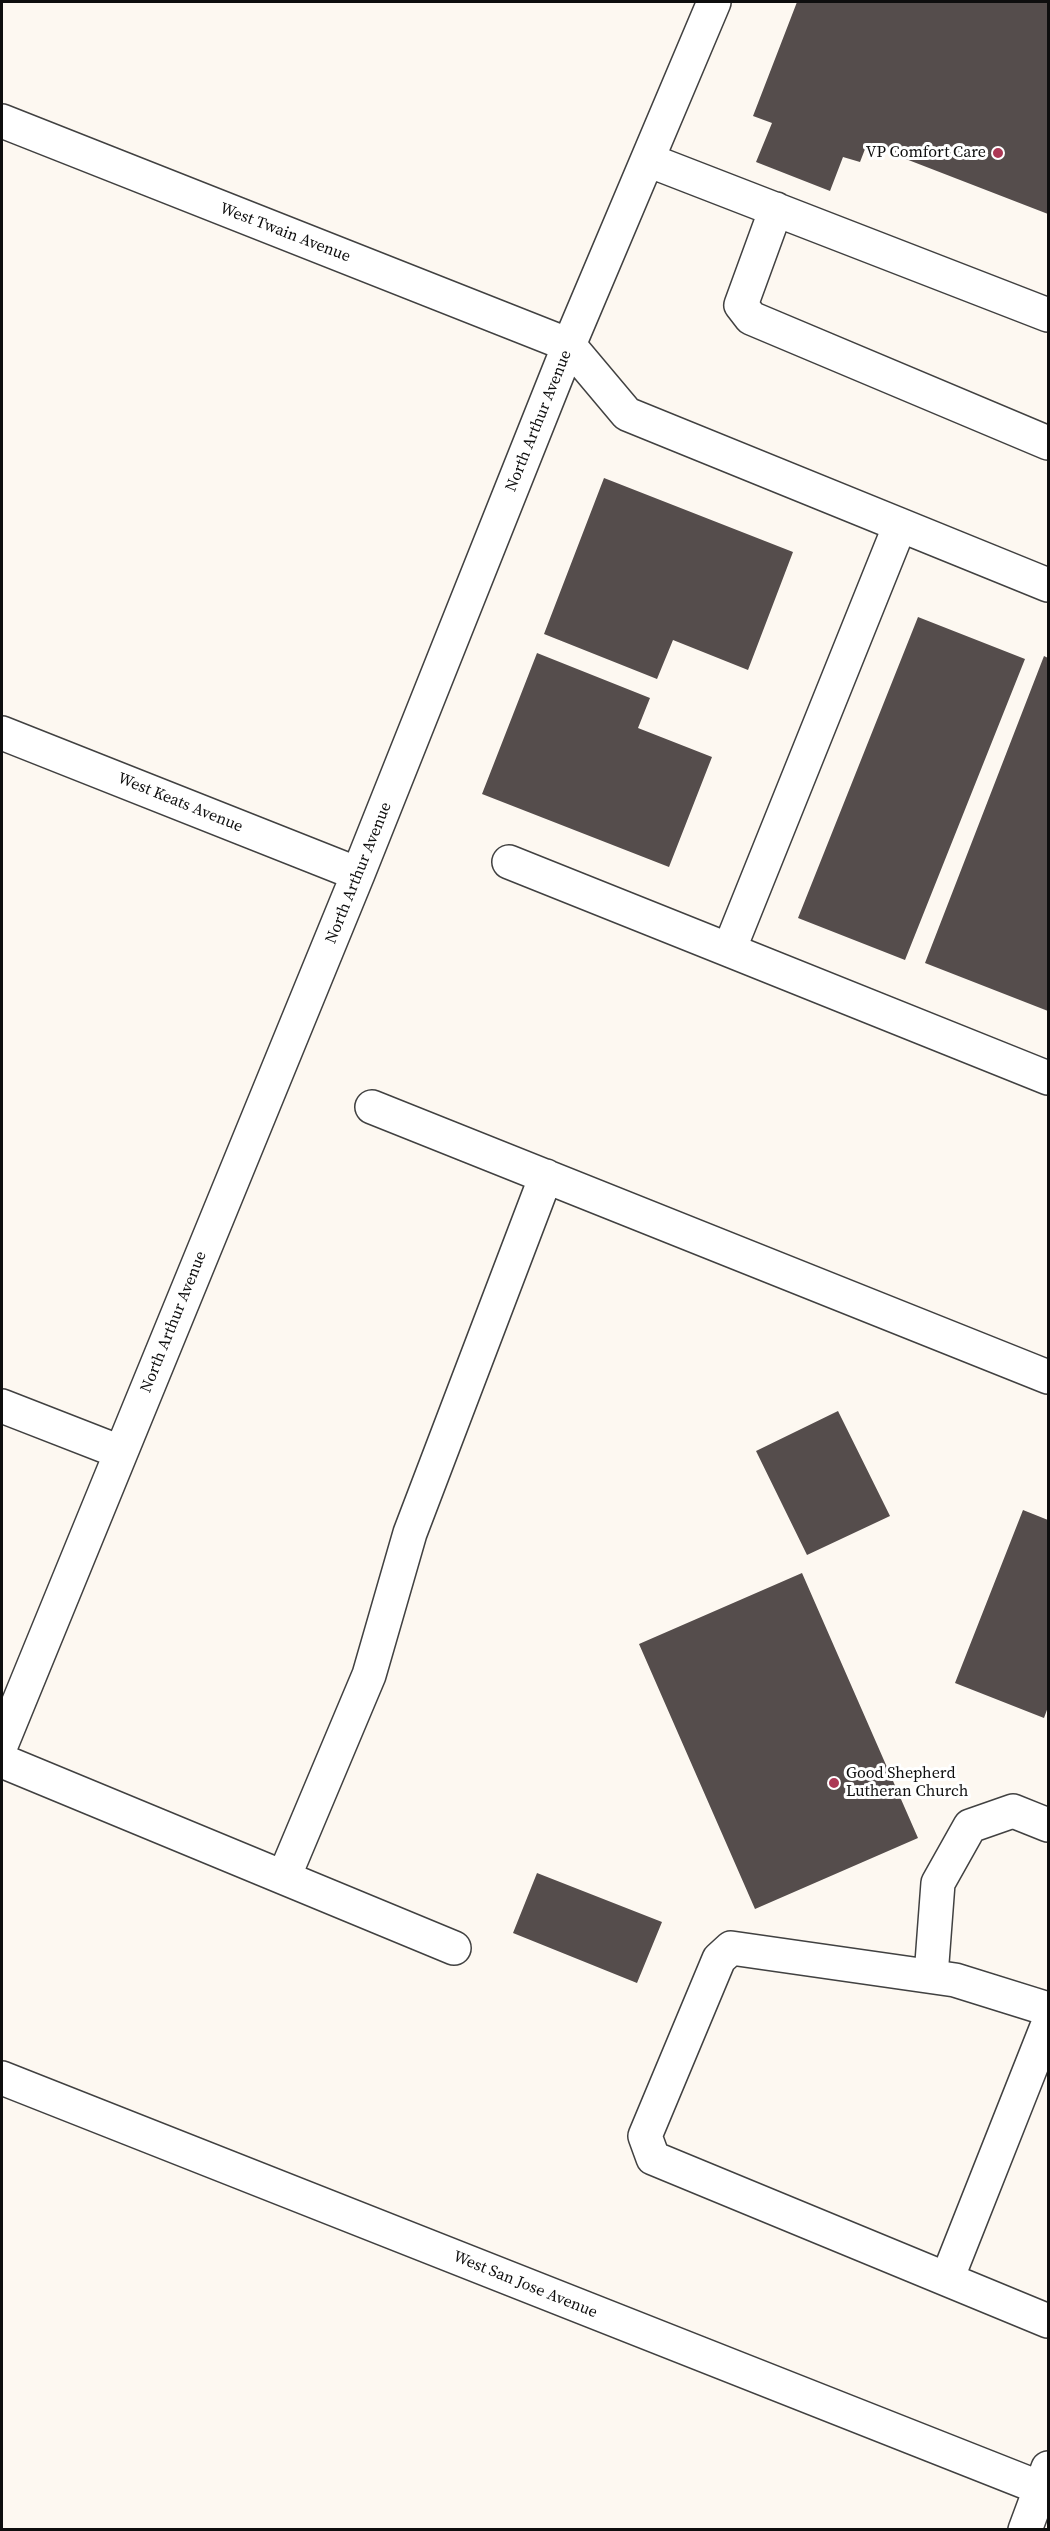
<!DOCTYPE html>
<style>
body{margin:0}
#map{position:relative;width:1050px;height:2531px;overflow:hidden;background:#fdf8f1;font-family:"Source Serif 4",serif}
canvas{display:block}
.frame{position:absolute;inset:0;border:3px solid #0e0e0e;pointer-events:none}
</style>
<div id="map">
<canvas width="1050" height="2531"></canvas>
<div class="frame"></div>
</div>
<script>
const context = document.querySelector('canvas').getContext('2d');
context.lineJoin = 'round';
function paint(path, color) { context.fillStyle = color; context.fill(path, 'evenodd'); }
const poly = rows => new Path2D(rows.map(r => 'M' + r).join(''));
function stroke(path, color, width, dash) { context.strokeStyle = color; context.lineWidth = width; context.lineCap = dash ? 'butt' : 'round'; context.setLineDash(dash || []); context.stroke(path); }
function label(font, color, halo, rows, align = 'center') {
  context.font = font + ' "Source Serif 4",serif'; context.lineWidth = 6; context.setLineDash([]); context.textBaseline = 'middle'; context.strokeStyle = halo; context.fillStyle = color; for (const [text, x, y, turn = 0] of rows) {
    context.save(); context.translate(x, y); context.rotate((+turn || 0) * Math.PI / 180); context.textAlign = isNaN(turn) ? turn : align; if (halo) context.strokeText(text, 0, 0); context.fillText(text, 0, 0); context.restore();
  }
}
paint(poly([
 [797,2,1048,2,1048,214,867,144,860,162,843,157,830,191,756,162,772,123,753,116],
 [604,478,793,552,748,670,673,640,657,679,544,634],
 [918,617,1025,659,905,960,798,918],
 [537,653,650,698,638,728,712,757,669,867,482,794],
 [1044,656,1048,658,1048,1011,925,963],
 [838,1411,890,1516,807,1555,756,1451],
 [1023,1510,1048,1520,1048,1707,1044,1718,955,1683],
 [802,1573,918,1838,755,1909,639,1644],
 [537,1873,662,1922,637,1983,513,1933]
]), '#554d4c');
const minor = poly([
 [2,121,569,345,627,414,1048,585],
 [648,160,1048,315],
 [776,209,741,305,751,318,1048,443],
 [900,525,729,950,1048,1078],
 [2,733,358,874],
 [509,862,729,950],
 [372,1107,1048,1377],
 [2,1406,120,1452],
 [2,1743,358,874,569,345,714,2],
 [2,1761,454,1948],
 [284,1877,369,1675,410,1533,546,1176],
 [931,1976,938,1883,970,1826,1013,1811,1048,1825],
 [1048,2009,955,1980,731,1948,719,1959,645,2136,653,2158,1048,2321],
 [2,2078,1048,2491],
 [947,2279,1048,2024],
 [1025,2530,1048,2468]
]);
stroke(minor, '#414141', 36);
stroke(minor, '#fff', 33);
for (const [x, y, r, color] of [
 [998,153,6,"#ac3855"],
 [834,1783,6,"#ac3855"]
]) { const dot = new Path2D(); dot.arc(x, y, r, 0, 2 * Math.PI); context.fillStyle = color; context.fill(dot); stroke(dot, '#fff', 2); }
label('16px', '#0e0e0e', '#fff', [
 ["VP Comfort Care",986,153],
 ["Good Shepherd",846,1774,"left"],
 ["Lutheran Church",846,1792,"left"]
], 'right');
label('16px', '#0e0e0e', '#fff', [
 ["West Twain Avenue",285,233,21],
 ["North Arthur Avenue",539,421,-68],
 ["West Keats Avenue",180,803,22],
 ["North Arthur Avenue",359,873,-68],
 ["North Arthur Avenue",174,1322,-68],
 ["West San Jose Avenue",525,2285,22]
]);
</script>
